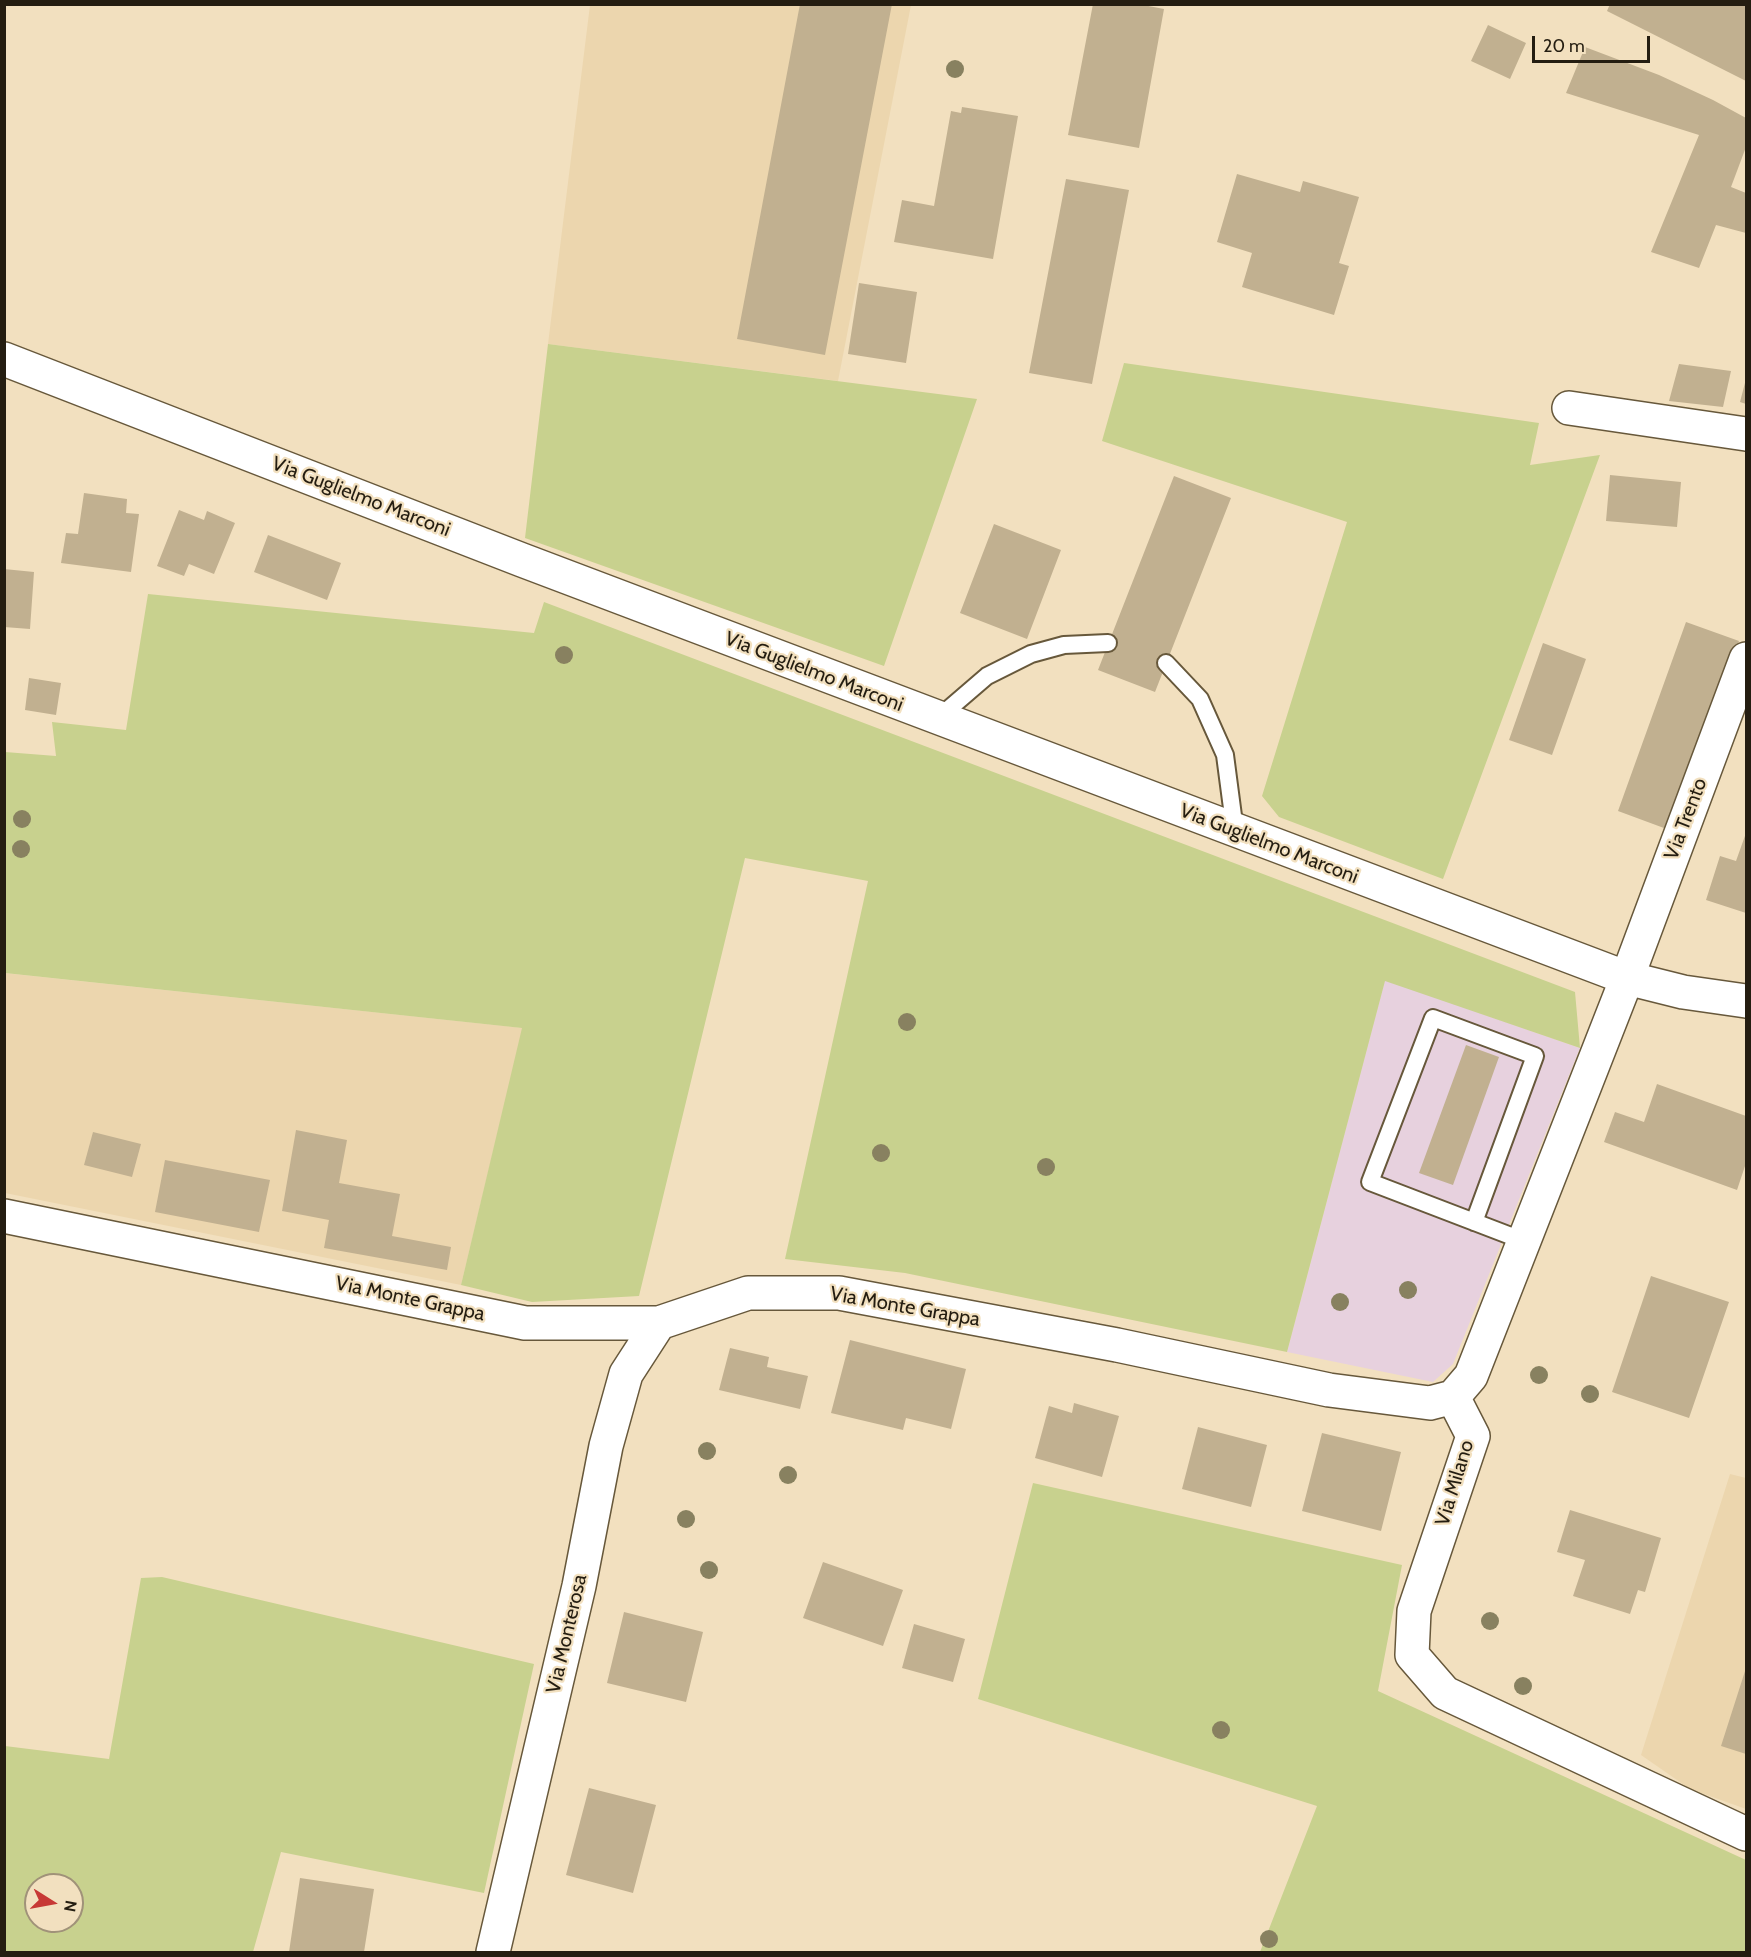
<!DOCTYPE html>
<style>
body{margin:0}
#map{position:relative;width:1751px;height:1957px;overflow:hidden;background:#f2e0bf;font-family:Cabin,sans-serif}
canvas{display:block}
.frame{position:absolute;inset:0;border:6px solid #241d11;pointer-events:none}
.north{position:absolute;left:24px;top:1873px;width:60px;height:60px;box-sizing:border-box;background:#f2e0bf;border:2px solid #a09279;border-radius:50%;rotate:101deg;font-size:16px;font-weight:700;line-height:24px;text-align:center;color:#241d11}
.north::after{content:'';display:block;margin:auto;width:21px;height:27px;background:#c73935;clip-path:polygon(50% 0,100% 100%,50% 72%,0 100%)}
.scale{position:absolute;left:1532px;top:36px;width:118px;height:27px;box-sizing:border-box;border:3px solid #241d11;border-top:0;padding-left:8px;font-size:18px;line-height:21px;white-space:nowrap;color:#241d11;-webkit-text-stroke:4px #f2e0bf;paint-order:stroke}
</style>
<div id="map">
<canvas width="1751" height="1957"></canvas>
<div class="frame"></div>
<div class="north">N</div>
<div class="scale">20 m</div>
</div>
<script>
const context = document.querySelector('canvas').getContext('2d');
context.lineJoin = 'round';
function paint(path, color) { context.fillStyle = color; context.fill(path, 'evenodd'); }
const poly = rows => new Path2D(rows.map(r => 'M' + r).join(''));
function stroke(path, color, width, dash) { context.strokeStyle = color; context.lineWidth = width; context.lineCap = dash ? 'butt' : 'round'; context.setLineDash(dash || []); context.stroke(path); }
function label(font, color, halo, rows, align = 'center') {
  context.font = font + ' Cabin,sans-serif'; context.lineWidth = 4.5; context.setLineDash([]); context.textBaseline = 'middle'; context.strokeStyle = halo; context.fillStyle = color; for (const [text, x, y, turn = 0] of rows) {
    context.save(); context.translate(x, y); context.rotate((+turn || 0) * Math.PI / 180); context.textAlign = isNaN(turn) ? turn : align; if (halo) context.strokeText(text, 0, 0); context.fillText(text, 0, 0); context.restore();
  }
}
paint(poly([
 [1385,980,1580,1048,1453,1364,1433,1382,1287,1352]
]), '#e7d1de');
paint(poly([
 [590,5,911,5,838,381,548,344],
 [4,973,523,1028,461,1285,5,1193],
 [1730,1474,1746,1478,1746,1809,1690,1789,1641,1755]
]), '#ecd6ae');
paint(poly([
 [548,344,977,399,884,666,525,538],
 [1124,363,1539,423,1530,465,1600,455,1443,879,1279,817,1262,796,1347,522,1102,441],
 [148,594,534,633,544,602,1575,992,1580,1048,1385,981,1287,1352,905,1273,785,1259,868,881,745,858,639,1296,532,1302,461,1285,522,1028,5,973,5,752,56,756,52,722,126,730],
 [1033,1483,1402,1565,1378,1691,1746,1860,1746,1952,1260,1952,1317,1806,978,1699],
 [162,1577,534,1664,484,1893,281,1852,253,1952,5,1952,5,1746,109,1759,141,1578],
 [36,1885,72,1885,72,1921,36,1921]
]), '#c8d18e');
paint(poly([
 [800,4,892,4,825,355,737,339],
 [1093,4,1138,4,1164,9,1139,148,1068,135],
 [1610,4,1746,4,1746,81,1607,11],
 [1488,25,1526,43,1510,79,1471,61],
 [1585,47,1659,75,1713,100,1746,118,1746,147,1731,187,1746,193,1746,233,1716,225,1699,268,1651,252,1699,135,1566,93],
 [962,107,1018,116,993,259,894,242,902,200,934,206,951,111,961,113],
 [1237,174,1300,192,1303,181,1359,197,1339,263,1349,266,1334,315,1242,287,1252,253,1217,242],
 [1066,179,1129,190,1092,384,1029,373],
 [859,283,917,292,906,363,848,354],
 [1679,364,1731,371,1723,407,1669,401],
 [1746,379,1746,404,1740,402],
 [1610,475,1681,482,1677,527,1606,521],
 [1174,476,1231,498,1155,692,1098,670],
 [84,493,127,499,126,513,139,514,131,572,61,563,66,533,78,534],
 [179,510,204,520,207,511,235,523,214,574,189,564,184,576,157,566],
 [994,524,1061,550,1027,639,960,613],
 [268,535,341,563,327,600,254,572],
 [4,569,34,572,30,629,4,627],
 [1686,622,1739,641,1672,831,1618,811],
 [1543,643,1586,659,1552,755,1509,740],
 [29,678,61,683,56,715,25,710],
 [1746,833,1746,913,1706,900,1720,856,1736,861],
 [1466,1045,1499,1057,1453,1185,1419,1173],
 [1657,1084,1746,1116,1746,1163,1737,1190,1604,1142,1615,1112,1644,1122],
 [296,1130,347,1140,339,1183,400,1194,392,1236,451,1247,447,1270,324,1248,329,1220,282,1211],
 [93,1132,141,1144,132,1177,84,1165],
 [165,1160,270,1180,259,1232,155,1212],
 [1651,1276,1729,1302,1689,1418,1612,1392],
 [850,1340,966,1369,951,1429,906,1418,903,1430,831,1413],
 [730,1348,769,1357,767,1367,808,1376,800,1409,719,1390],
 [1074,1403,1119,1416,1102,1477,1035,1458,1049,1406,1072,1413],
 [1198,1427,1267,1445,1251,1507,1182,1489],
 [1322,1433,1401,1452,1381,1531,1302,1511],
 [1570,1510,1661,1538,1645,1592,1638,1590,1630,1614,1573,1596,1585,1560,1557,1552],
 [823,1562,903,1590,883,1646,803,1618],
 [624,1612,703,1632,686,1702,607,1683],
 [914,1624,965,1639,953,1682,902,1668],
 [1746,1668,1746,1754,1721,1746],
 [589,1788,656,1805,633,1893,566,1875],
 [300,1878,374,1889,364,1952,289,1952]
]), '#c1b090');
const service = poly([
 [1166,663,1200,699,1225,755,1235,831],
 [937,719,987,676,1031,654,1064,645,1108,643],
 [1474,1222,1535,1056,1433,1018,1370,1182,1524,1241]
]);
const minor = poly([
 [1569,408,1746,434],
 [1746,659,1627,978,1471,1376,1453,1397,1473,1436,1414,1611,1412,1655,1445,1693,1746,1834],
 [4,1216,525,1323,659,1323,748,1293,839,1293,1117,1345,1329,1390,1430,1403,1453,1397],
 [493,1952,579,1586,606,1446,626,1374,659,1323]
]);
const tertiary = poly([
 [4,359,522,560,1627,978,1683,992,1746,1001]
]);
stroke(service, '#67583b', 20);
stroke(minor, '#67583b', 36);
stroke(tertiary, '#67583b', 36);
stroke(service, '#fff', 16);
stroke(minor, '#fff', 33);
stroke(tertiary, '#fff', 33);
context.fillStyle = '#888160';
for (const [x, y] of [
 [955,69],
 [564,655],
 [22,819],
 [21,849],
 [907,1022],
 [881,1153],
 [1046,1167],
 [1408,1290],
 [1340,1302],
 [1539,1375],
 [1590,1394],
 [707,1451],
 [788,1475],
 [686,1519],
 [709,1570],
 [1490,1621],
 [1523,1686],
 [1221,1730],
 [1269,1939]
]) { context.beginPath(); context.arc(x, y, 9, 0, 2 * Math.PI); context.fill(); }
label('20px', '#241d11', '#f2e0bf', [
 ["Via Guglielmo Marconi",361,497,21],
 ["Via Guglielmo Marconi",814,672,21],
 ["Via Trento",1686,819,-69],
 ["Via Guglielmo Marconi",1269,844,21],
 ["Via Monte Grappa",410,1299,12],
 ["Via Monte Grappa",905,1307,10],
 ["Via Milano",1455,1483,-73],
 ["Via Monterosa",567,1634,-77]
]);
</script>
